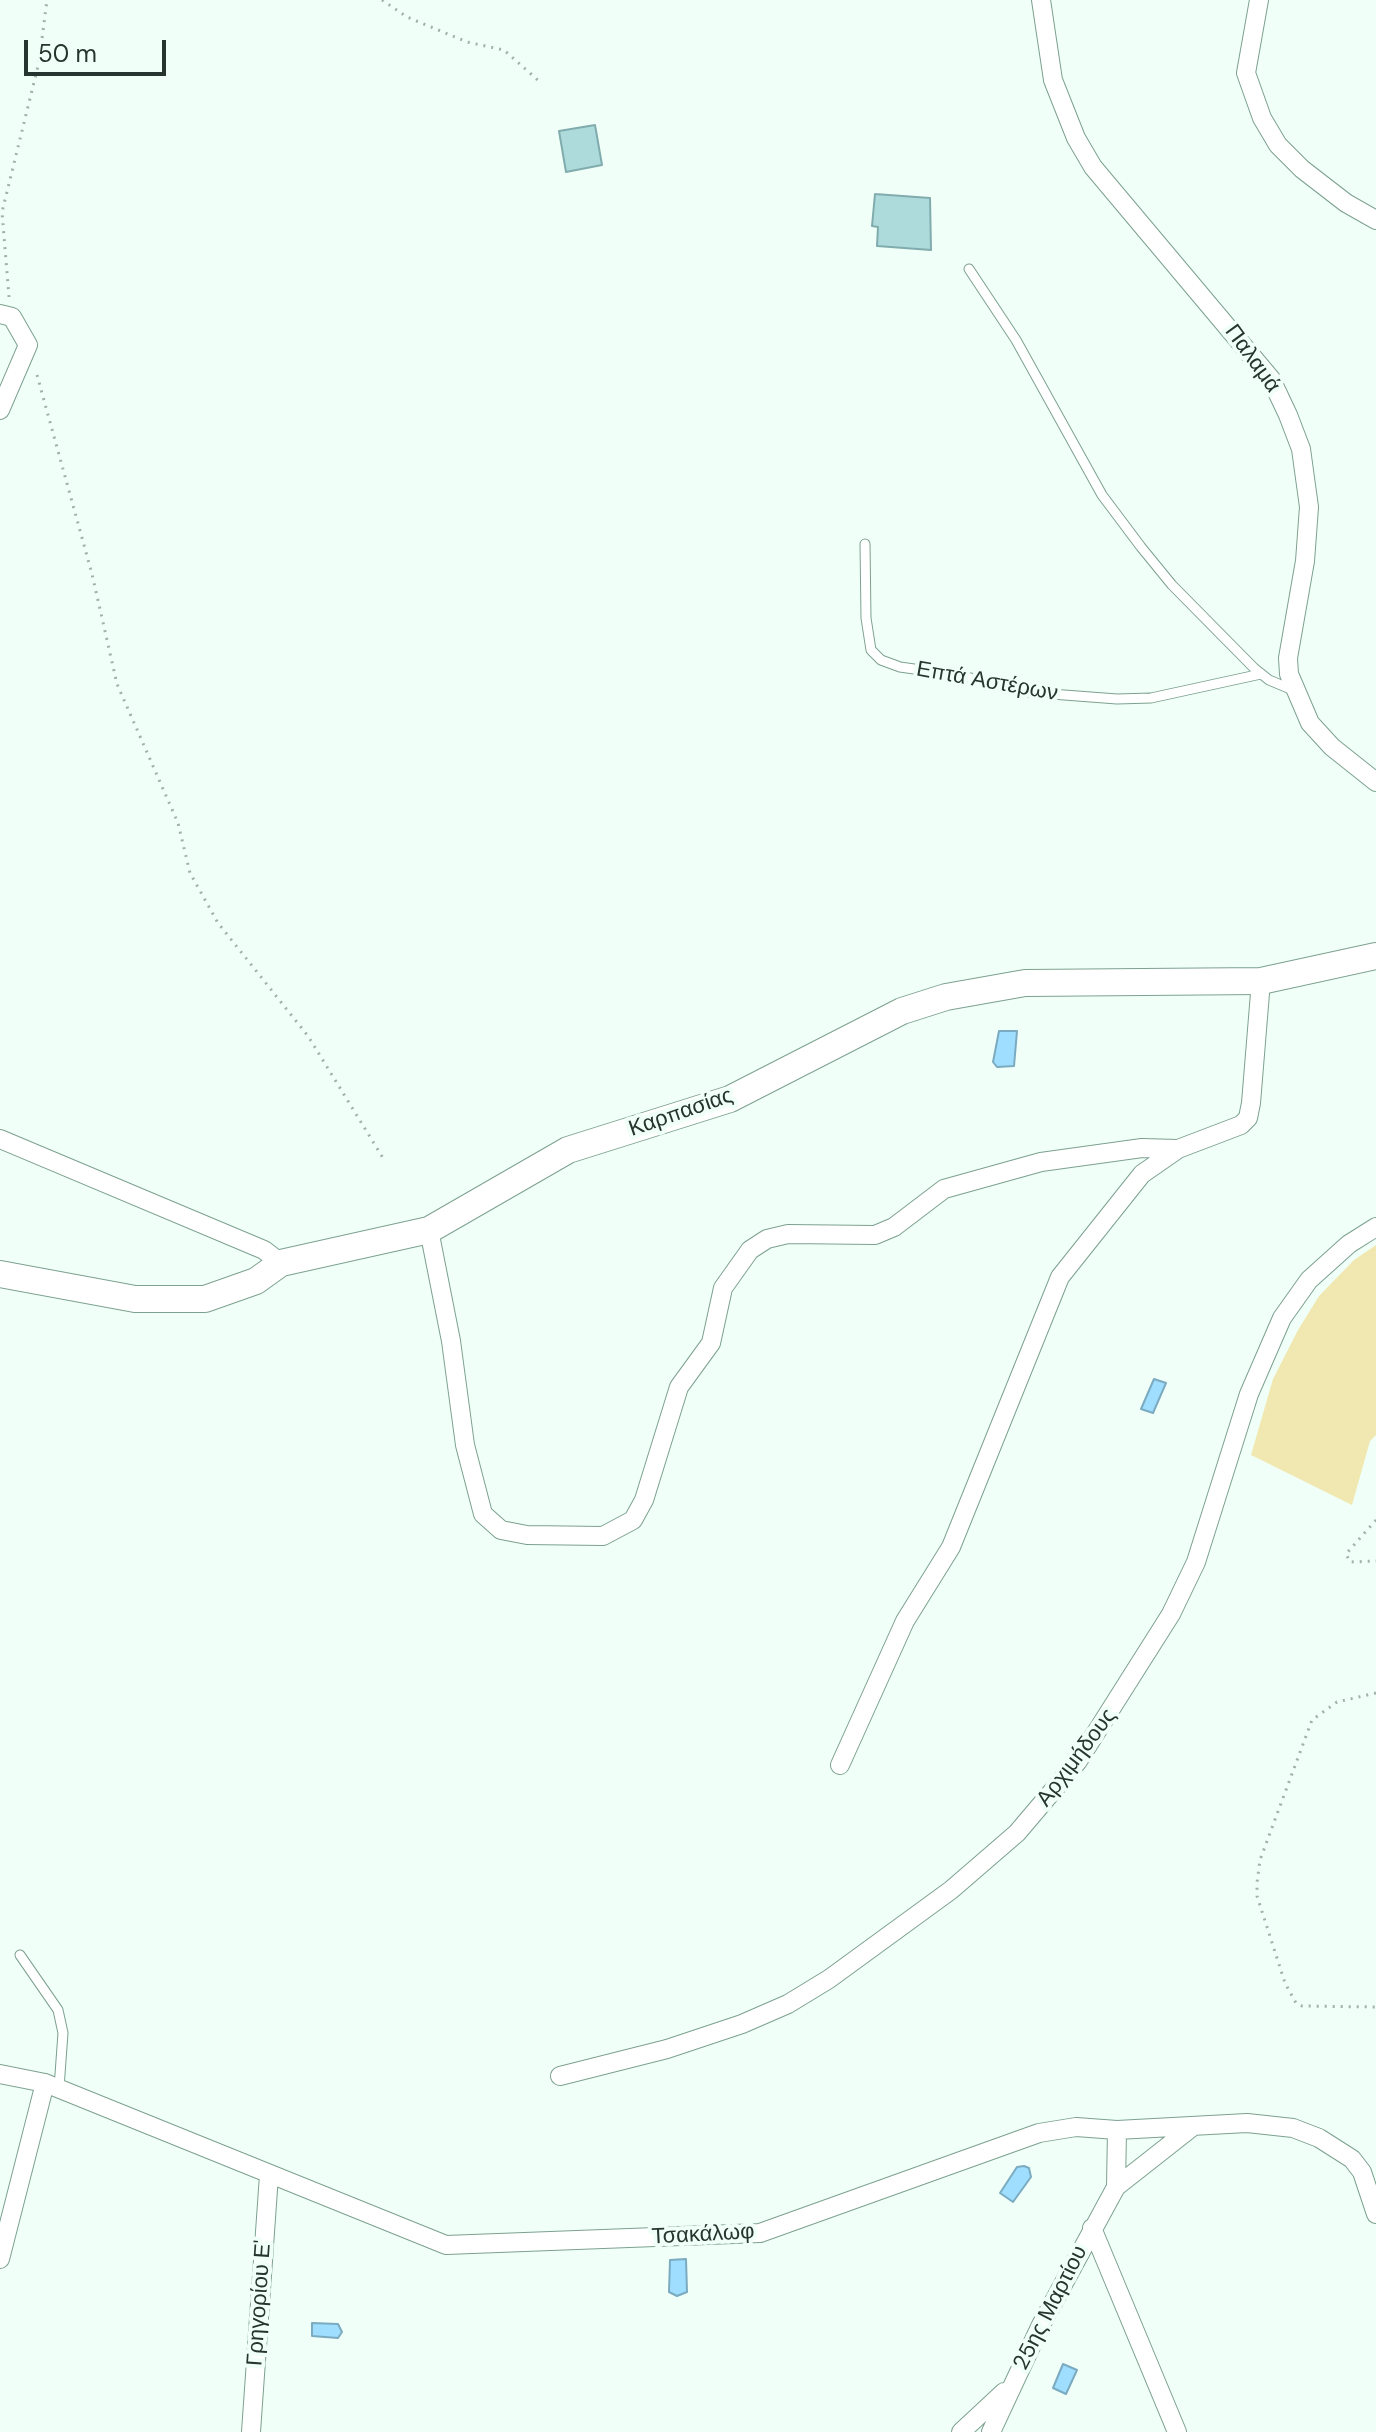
<!DOCTYPE html>
<meta charset="utf-8">
<style>
body{margin:0}
#map{position:relative;width:1376px;height:2432px;overflow:hidden;background:#f0fff8;font-family:"DM Sans",sans-serif}
canvas{display:block}
.scale{position:absolute;left:24px;top:40px;width:142px;height:36px;box-sizing:border-box;border:4px solid #26352f;border-top:0;padding-left:10px;font-size:24px;line-height:28px;white-space:nowrap;color:#26352f;-webkit-text-stroke:6px #f0fff8;paint-order:stroke}
</style>
<div id="map">
<canvas width="1376" height="2432"></canvas>
<div class="scale">50 m</div>
</div>
<script>
const context = document.querySelector('canvas').getContext('2d');
context.lineJoin = 'round';
function paint(path, color) { context.fillStyle = color; context.fill(path, 'evenodd'); }
const poly = rows => new Path2D(rows.map(r => 'M' + r).join(''));
function stroke(path, color, width, dash) { context.strokeStyle = color; context.lineWidth = width; context.lineCap = dash ? 'butt' : 'round'; context.setLineDash(dash || []); context.stroke(path); }
function label(font, color, halo, rows, align = 'center') {
  context.font = font + ' "DM Sans",sans-serif'; context.lineWidth = 8; context.setLineDash([]); context.textBaseline = 'middle'; context.strokeStyle = halo; context.fillStyle = color; for (const [text, x, y, turn = 0] of rows) {
    context.save(); context.translate(x, y); context.rotate((+turn || 0) * Math.PI / 180); context.textAlign = isNaN(turn) ? turn : align; if (halo) context.strokeText(text, 0, 0); context.fillText(text, 0, 0); context.restore();
  }
}
paint(poly([
 [1376,1245,1376,1435,1370,1441,1352,1505,1251,1455,1273,1379,1298,1330,1319,1296,1354,1260]
]), '#f1e8b1');
const water = poly([
 [999,1031,1017,1031,1014,1066,997,1067,993,1062,999,1031],
 [1154,1379,1166,1383,1153,1413,1141,1409,1154,1379],
 [1024,2166,1029,2168,1031,2177,1013,2202,1000,2193,1017,2167,1024,2166],
 [686,2259,687,2292,677,2296,669,2292,670,2260,686,2259],
 [312,2323,338,2324,342,2332,338,2338,312,2336,312,2323],
 [1063,2364,1077,2370,1066,2394,1053,2388,1063,2364]
]);
paint(water, '#9fdefe');
stroke(water, '#7babc0', 2);
const building = poly([
 [595,125,602,165,566,172,559,131,595,125],
 [875,194,930,198,931,250,877,246,878,227,872,226,875,194]
]);
paint(building, '#addadb');
stroke(building, '#80acad', 2);
const lane = poly([
 [969,269,1016,340,1102,495,1141,547,1172,585,1254,668,1269,680,1293,690],
 [865,544,866,618,871,650,881,660,900,667,963,676,1025,692,1117,699,1151,698,1261,674],
 [20,1955,58,2010,63,2033,59,2088]
]);
const street = poly([
 [1041,0,1053,80,1076,138,1093,167,1271,379,1288,415,1301,449,1309,507,1305,561,1288,658,1289,674,1310,723,1332,747,1376,782],
 [1259,0,1246,73,1262,118,1278,145,1302,169,1346,203,1376,220],
 [0,314,12,317,28,345,0,410],
 [0,1139,264,1250,281,1263],
 [429,1230,451,1341,465,1445,483,1514,501,1530,527,1535,603,1536,633,1520,644,1500,679,1387,711,1343,723,1288,750,1250,767,1239,788,1234,875,1235,894,1227,944,1189,1041,1162,1142,1148,1178,1149,1241,1125,1248,1118,1251,1103,1261,981],
 [840,1765,905,1621,951,1547,1060,1277,1142,1174,1178,1149],
 [0,2074,45,2083,446,2245,760,2233,1039,2133,1076,2127,1117,2130,1247,2123,1293,2128,1319,2138,1352,2159,1362,2172,1376,2214],
 [560,2076,667,2049,742,2024,788,2004,829,1979,951,1890,1017,1833,1078,1761,1171,1614,1196,1562,1249,1394,1282,1318,1309,1280,1349,1244,1376,1227],
 [1116,2187,1117,2130],
 [1092,2228,1177,2432],
 [0,2259,45,2083],
 [251,2432,269,2175],
 [961,2432,1004,2392],
 [991,2432,1041,2325,1116,2187,1191,2128]
]);
const secondary = poly([
 [0,1274,135,1299,205,1299,256,1281,281,1263,429,1230,568,1150,730,1099,902,1011,946,997,1025,983,1261,981,1376,956]
]);
stroke(lane, '#7da190', 11);
stroke(street, '#7da190', 20);
stroke(secondary, '#7da190', 28);
stroke(poly([
 [382,0,407,17,467,42,504,50,540,82],
 [9,297,2,212,39,62,47,0],
 [37,375,92,574,117,684,178,823,190,873,218,923,308,1036,383,1158],
 [1376,1520,1346,1554,1350,1562,1376,1561],
 [1376,1693,1337,1702,1312,1720,1260,1860,1257,1883,1257,1896,1285,1983,1296,2003,1302,2006,1376,2007]
]), '#a2b1ab', 3, [2, 6]);
stroke(lane, '#fff', 9);
stroke(street, '#fff', 18);
stroke(secondary, '#fff', 26);
label('22px', '#26352f', '#f0fff8', [
 ["Παλαμά",1252,359,54],
 ["Επτά Αστέρων",987,682,10],
 ["Καρπασίας",681,1113,-19],
 ["Αρχιμήδους",1077,1758,-53],
 ["Τσακάλωφ",703,2235,-3],
 ["Γρηγορίου Ε'",260,2303,-86],
 ["25ης Μαρτίου",1051,2308,-63]
]);
</script>
